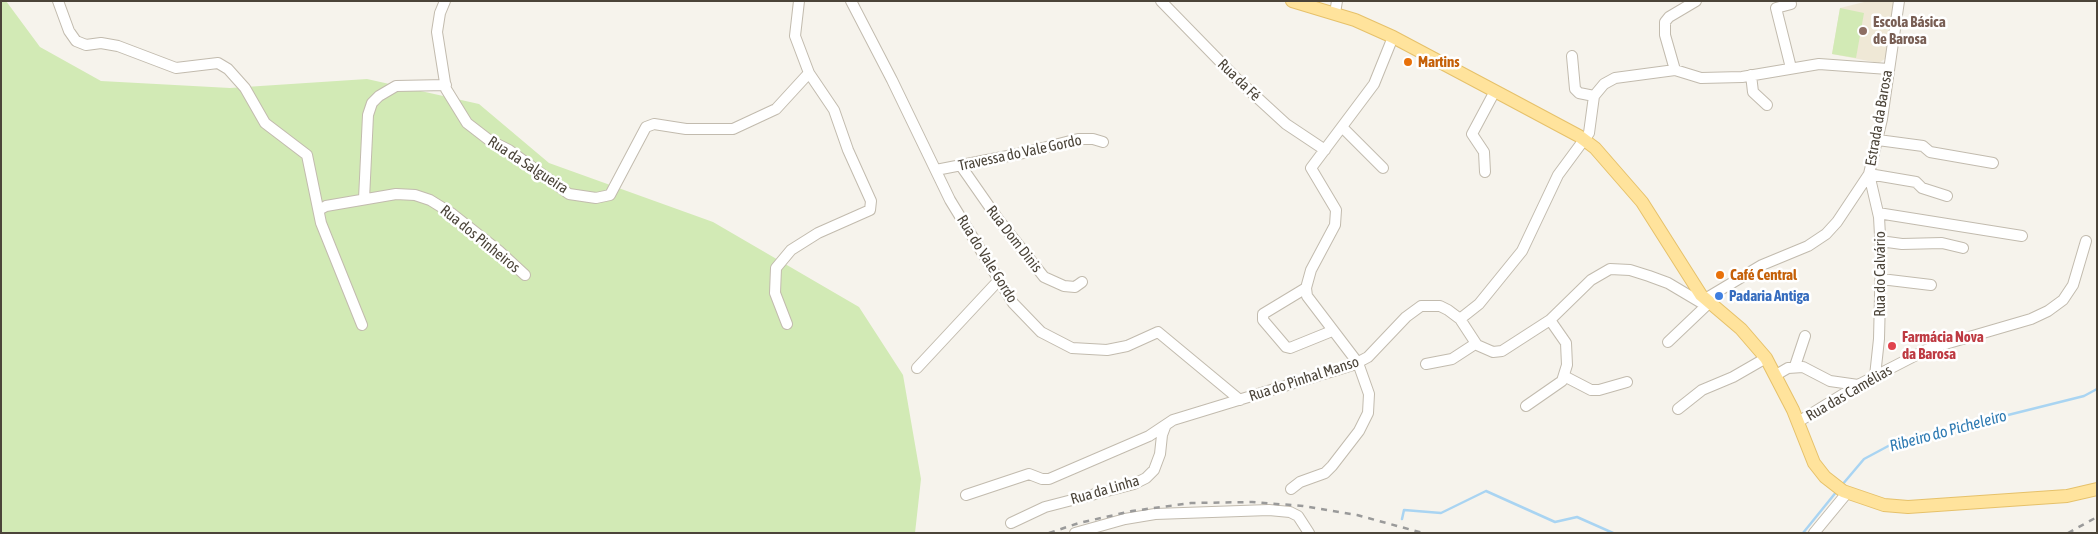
<!DOCTYPE html>
<meta charset="utf-8">
<style>
body{margin:0}
#map{position:relative;width:2098px;height:534px;overflow:hidden;background:#f6f3ec;font-family:"Asap Condensed",sans-serif}
canvas{display:block}
.frame{position:absolute;inset:0;border:2px solid #4b4439;pointer-events:none}
</style>
<div id="map">
<canvas width="2098" height="534"></canvas>
<div class="frame"></div>
</div>
<script>
const context = document.querySelector('canvas').getContext('2d');
context.lineJoin = 'round';
function paint(path, color) { context.fillStyle = color; context.fill(path, 'evenodd'); }
const poly = rows => new Path2D(rows.map(r => 'M' + r).join(''));
function stroke(path, color, width, dash) { context.strokeStyle = color; context.lineWidth = width; context.lineCap = dash ? 'butt' : 'round'; context.setLineDash(dash || []); context.stroke(path); }
function label(font, color, halo, rows, align = 'center') {
  context.font = font + ' "Asap Condensed",sans-serif'; context.lineWidth = 5; context.setLineDash([]); context.textBaseline = 'middle'; context.strokeStyle = halo; context.fillStyle = color; for (const [text, x, y, turn = 0] of rows) {
    context.save(); context.translate(x, y); context.rotate((+turn || 0) * Math.PI / 180); context.textAlign = isNaN(turn) ? turn : align; if (halo) context.strokeText(text, 0, 0); context.fillText(text, 0, 0); context.restore();
  }
}
paint(poly([
 [1868,1,1894,1,1886,58,1879,63,1832,54,1840,8]
]), '#efe8d6');
paint(poly([
 [1,1,6,1,40,47,101,81,230,88,367,79,479,104,549,163,713,222,859,307,903,375,921,479,915,533,1,533],
 [1840,8,1864,13,1856,58,1832,54]
]), '#d2eab5');
stroke(poly([
 [1842,485,1864,459,1892,444,2084,396,2097,389],
 [1402,519,1404,510,1441,513,1486,491,1555,522,1577,517,1613,533],
 [1803,533,1837,491]
]), '#a9d4f2', 2.5);
const minor = poly([
 [58,1,69,31,76,41,86,45,101,43,118,46,176,68,218,63,228,69,245,88,265,123,307,155,321,223,362,325],
 [445,1,440,13,437,32,446,89,467,123,489,140,509,150,569,194,596,198,610,195,646,127,654,124,686,129,733,129,776,109,809,73],
 [851,1,892,80,950,200,1013,303,1041,332,1072,348,1107,350,1127,346,1158,332,1240,400],
 [1161,1,1238,80,1286,124,1325,150],
 [1335,13,1337,1],
 [1572,56,1575,89,1579,93,1594,96],
 [1791,68,1776,8,1791,4],
 [1675,70,1665,35,1665,22,1669,17,1696,1],
 [1751,75,1753,92,1767,105],
 [1342,127,1383,168],
 [1878,140,1923,146,1930,152,1993,163],
 [961,166,998,219,1044,277,1064,286,1075,287,1082,282],
 [936,170,1023,153,1078,139,1093,139,1103,142],
 [1485,172,1484,152,1472,134,1495,91],
 [1869,174,1879,217,1881,254,1879,339,1875,376],
 [1869,174,1916,182,1922,188,1947,196],
 [364,199,368,115,372,103,379,96,396,86,446,85],
 [319,210,326,206,396,194,415,195,430,200,451,213,499,251,525,275],
 [1878,213,2022,236],
 [1880,241,1902,244,1942,243,1963,248],
 [1881,279,1931,285],
 [1306,288,1263,314,1263,320,1286,347,1290,348,1332,331],
 [1460,319,1479,304,1522,251,1558,175,1589,133,1594,96,1604,84,1615,78,1675,70,1701,78,1742,77,1819,64,1888,69],
 [787,324,775,293,776,268,791,250,818,233,870,210,871,201,848,150,834,110,809,73,795,36,799,1],
 [1668,342,1709,303],
 [1426,364,1452,359,1475,344],
 [1795,366,1805,336],
 [917,368,999,280],
 [1776,375,1788,368,1803,367,1830,381,1858,385],
 [1564,376,1591,390,1599,390,1627,382],
 [1526,406,1562,381,1567,365,1566,343,1550,320],
 [1678,409,1702,390,1733,377,1766,358],
 [1798,422,1858,385,1928,349,2031,319,2048,311,2063,300,2073,285,2086,241],
 [1291,489,1300,482,1325,473,1332,466,1359,431,1368,413,1369,394,1358,363,1307,296,1306,288,1311,270,1335,225,1336,210,1311,168,1374,84,1393,37],
 [966,495,1029,474,1042,479,1049,479,1149,436,1173,420,1353,365,1368,357,1406,317,1421,306,1440,306,1448,310,1460,319,1477,345,1493,352,1502,351,1550,320,1591,280,1610,269,1630,270,1649,276,1668,283,1700,302,1762,265,1808,246,1826,234,1837,222,1869,174,1882,119,1899,1],
 [1011,523,1045,507,1134,484,1146,478,1154,470,1160,454,1162,435,1165,427],
 [1075,533,1125,519,1155,514,1269,510,1290,512,1298,516,1309,533],
 [1814,533,1847,493]
]);
const major = poly([
 [1292,1,1355,20,1393,37,1506,97,1579,136,1595,148,1642,202,1701,295,1741,329,1766,358,1793,410,1814,463,1825,477,1843,491,1884,505,1908,507,2067,496,2097,489]
]);
stroke(minor, '#c2bbae', 12);
stroke(major, '#e6c16a', 14);
stroke(minor, '#fff', 10);
stroke(major, '#ffe39c', 12);
stroke(poly([
 [1049,533,1079,523,1132,511,1191,503,1252,502,1303,506,1357,515,1423,533],
 [2068,533,2097,517]
]), '#9a9a9a', 2.5, [6, 6]);
for (const [x, y, r, color] of [
 [1863,31,5,"#8d6e63"],
 [1408,62,5,"#e8710a"],
 [1720,275,5,"#e8710a"],
 [1719,296,5,"#3f7fe0"],
 [1892,346,5,"#e0444e"]
]) { const dot = new Path2D(); dot.arc(x, y, r, 0, 2 * Math.PI); context.fillStyle = color; context.fill(dot); stroke(dot, '#fff', 2); }
label('bold 15px', '#785e54', '#fff', [
 ["Escola Básica",1873,22],
 ["de Barosa",1873,39]
], 'left');
label('bold 15px', '#c56008', '#fff', [
 ["Martins",1418,62],
 ["Café Central",1730,275]
], 'left');
label('15px', '#4b4439', '#fff', [
 ["Rua da Fé",1239,80,44],
 ["Estrada da Barosa",1879,118,-80],
 ["Travessa do Vale Gordo",1020,153,-12],
 ["Rua da Salgueira",528,165,33],
 ["Rua dos Pinheiros",480,239,39],
 ["Rua Dom Dinis",1014,239,52],
 ["Rua do Vale Gordo",987,259,58],
 ["Rua do Calvário",1880,274,-90],
 ["Rua do Pinhal Manso",1304,379,-18],
 ["Rua das Camélias",1849,393,-30],
 ["Rua da Linha",1105,490,-16]
]);
label('bold 15px', '#366cbe', '#fff', [
 ["Padaria Antiga",1729,296]
], 'left');
label('bold 15px', '#be3a42', '#fff', [
 ["Farmácia Nova",1902,337],
 ["da Barosa",1902,354]
], 'left');
label('italic 16px', '#2e7ab2', '#fff', [
 ["Ribeiro do Picheleiro",1948,431,-15]
]);
</script>
